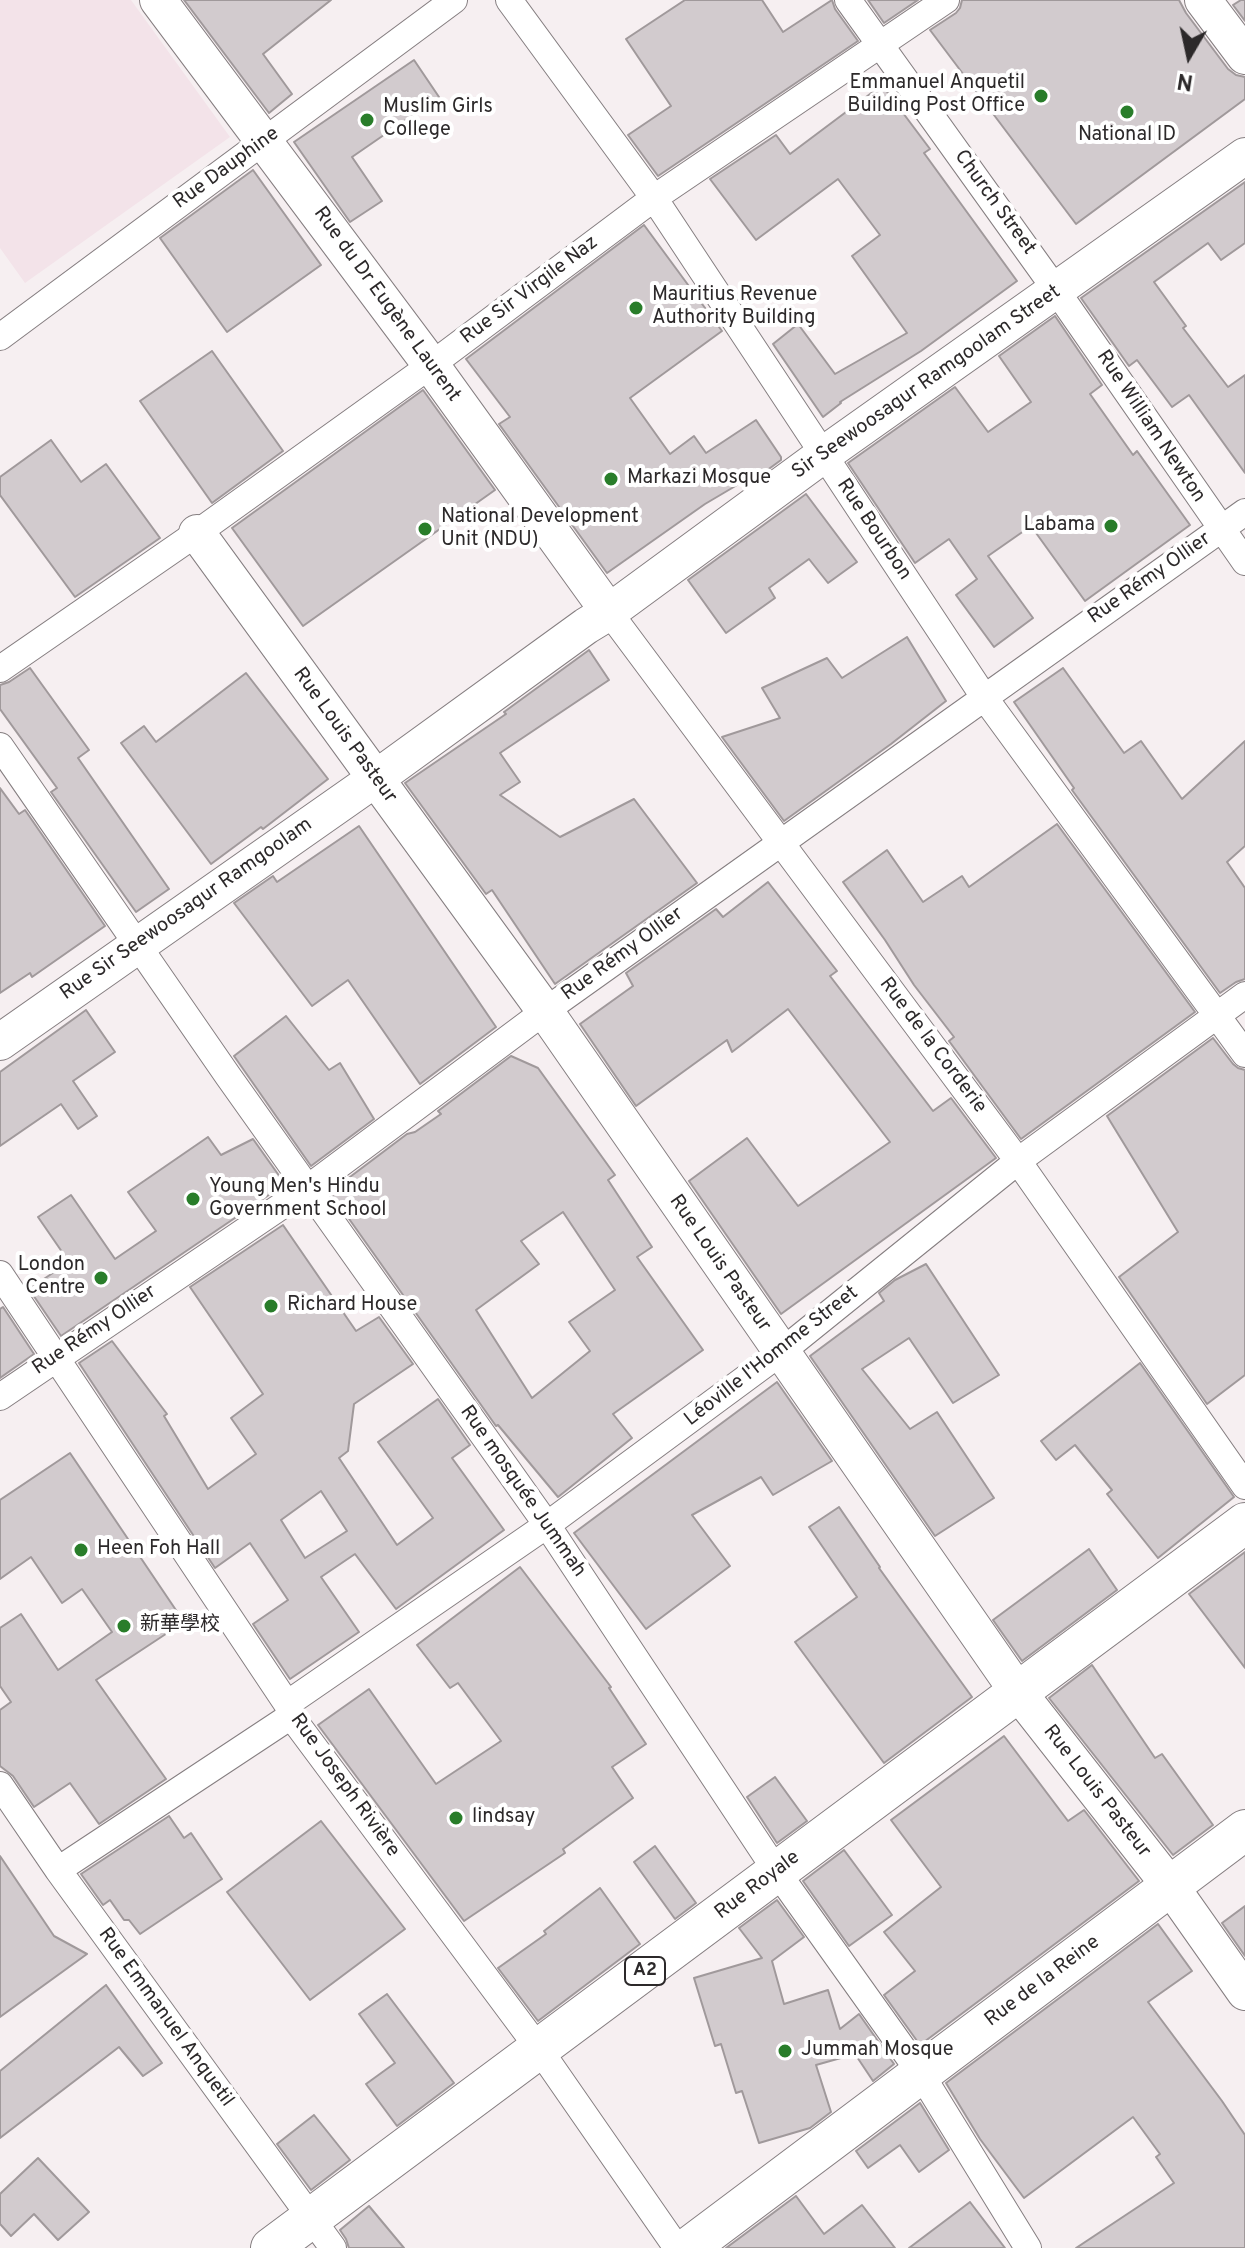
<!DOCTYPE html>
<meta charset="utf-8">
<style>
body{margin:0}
#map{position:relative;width:1245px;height:2248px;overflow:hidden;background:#f6eff1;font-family:Overpass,sans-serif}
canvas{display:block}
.north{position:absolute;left:1149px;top:16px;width:80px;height:80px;-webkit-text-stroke:6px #fff;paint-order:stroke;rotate:189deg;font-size:22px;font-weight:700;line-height:32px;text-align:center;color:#2c292a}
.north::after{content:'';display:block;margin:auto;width:28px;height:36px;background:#2c292a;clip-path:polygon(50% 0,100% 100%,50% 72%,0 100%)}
</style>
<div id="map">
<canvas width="1245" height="2248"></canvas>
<div class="north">N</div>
</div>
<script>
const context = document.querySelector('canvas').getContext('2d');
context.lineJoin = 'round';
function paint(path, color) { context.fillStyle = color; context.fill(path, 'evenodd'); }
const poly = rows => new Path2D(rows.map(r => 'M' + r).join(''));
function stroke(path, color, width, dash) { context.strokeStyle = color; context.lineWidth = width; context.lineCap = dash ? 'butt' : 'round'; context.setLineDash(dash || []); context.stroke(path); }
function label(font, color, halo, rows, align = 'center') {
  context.font = font + ' Overpass,"Noto Sans SC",sans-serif'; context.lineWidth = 8; context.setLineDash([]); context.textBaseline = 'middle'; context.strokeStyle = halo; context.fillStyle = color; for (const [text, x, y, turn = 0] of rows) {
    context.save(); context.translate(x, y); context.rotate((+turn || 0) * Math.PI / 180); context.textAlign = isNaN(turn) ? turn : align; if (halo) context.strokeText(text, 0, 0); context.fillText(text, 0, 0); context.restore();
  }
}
paint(poly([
 [0,0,131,0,230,137,25,283,0,248]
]), '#f3e3e9');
const building = poly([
 [184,0,331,0,263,54,292,94,269,113,184,0],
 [685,0,762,0,783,32,832,0,835,9,858,41,658,176,628,135,671,106,626,39,685,0],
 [868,0,918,0,884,23,868,0],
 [962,0,1179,0,1186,13,1228,69,1236,75,1245,77,1245,99,1076,224,930,30,956,13,960,8,962,0],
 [1241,0,1245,0,1245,21,1233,5,1241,0],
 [414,60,439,97,352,157,382,201,350,222,294,142,414,60],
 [882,85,930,149,924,153,1017,281,921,351,840,402,841,403,823,417,773,344,798,324,835,374,907,333,852,256,880,235,838,179,756,240,710,179,776,135,790,154,882,85],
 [253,170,321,265,227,332,160,238,253,170],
 [1245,182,1245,243,1221,260,1208,243,1154,282,1186,326,1183,328,1228,387,1245,375,1245,473,1189,395,1172,407,1137,360,1129,366,1081,298,1245,182],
 [644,225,722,331,630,398,670,454,694,436,706,453,756,420,781,457,781,460,751,482,749,478,705,504,607,573,499,424,510,417,466,359,644,225],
 [1055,316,1102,385,1090,394,1133,455,1137,451,1190,525,1085,601,1031,526,988,556,1033,618,994,647,956,595,977,579,949,539,915,563,848,463,955,387,988,432,1031,402,999,356,1055,316],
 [212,351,283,451,212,503,140,401,212,351],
 [423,390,495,490,303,626,232,528,423,390],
 [51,440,81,482,106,464,160,538,75,597,0,495,0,477,51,440],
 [806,494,857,562,828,583,809,559,769,588,775,598,726,633,688,580,806,494],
 [907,637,946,701,891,744,784,821,722,737,780,718,762,688,827,658,842,678,907,637],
 [589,650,609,680,500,753,520,782,500,795,560,837,634,799,697,883,555,984,492,890,486,894,405,783,506,714,504,712,589,650],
 [30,668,89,750,78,758,169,889,136,912,51,792,57,788,0,709,0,685,9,682,30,668],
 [1063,668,1124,753,1141,741,1182,799,1245,741,1245,846,1227,862,1245,888,1245,979,1236,982,1220,993,1072,790,1074,788,1014,702,1063,668],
 [246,673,328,779,263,829,261,827,211,864,121,743,144,726,156,742,246,673],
 [0,788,19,814,25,810,105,926,32,977,30,973,0,993,0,788],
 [1057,824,1195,1012,1021,1139,949,1041,954,1037,914,985,885,940,843,882,887,850,923,902,962,876,969,887,1057,824],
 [359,826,496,1027,420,1084,348,980,312,1006,234,903,273,876,277,882,359,826],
 [768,882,837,971,830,976,933,1111,951,1098,996,1158,781,1314,689,1181,747,1138,798,1206,890,1142,788,1009,732,1052,727,1040,636,1106,580,1024,633,986,626,973,716,909,723,917,768,882],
 [86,1010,115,1052,73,1081,97,1116,78,1129,61,1104,0,1146,0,1072,86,1010],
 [286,1016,329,1070,340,1063,374,1119,311,1166,234,1056,286,1016],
 [1213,1038,1233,1064,1238,1068,1245,1070,1245,1375,1207,1404,1119,1277,1178,1232,1107,1116,1213,1038],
 [511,1056,538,1068,615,1175,608,1180,652,1247,637,1257,703,1350,613,1414,632,1438,558,1497,498,1425,496,1426,330,1192,407,1134,415,1132,441,1114,438,1111,511,1056],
 [563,1212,615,1290,569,1322,590,1351,532,1398,476,1310,539,1264,521,1241,563,1212],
 [208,1137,221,1155,253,1139,285,1184,61,1336,29,1289,69,1262,38,1217,71,1195,115,1259,156,1231,128,1192,208,1137],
 [283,1225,356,1331,379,1317,413,1364,354,1404,348,1451,339,1458,397,1545,433,1518,378,1442,438,1399,470,1445,452,1458,504,1530,396,1609,355,1554,321,1577,359,1632,290,1679,253,1624,288,1600,250,1543,215,1568,79,1363,112,1341,167,1414,164,1416,208,1489,256,1454,231,1418,263,1394,190,1287,283,1225],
 [321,1491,347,1531,305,1558,281,1520,321,1491],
 [926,1264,999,1375,953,1403,909,1338,862,1369,910,1429,937,1412,994,1498,935,1536,810,1356,884,1301,879,1293,895,1280,926,1264],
 [3,1307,34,1354,0,1378,0,1309,3,1307],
 [1140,1363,1234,1497,1158,1558,1107,1494,1112,1490,1075,1445,1056,1460,1041,1441,1140,1363],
 [777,1382,832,1461,773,1495,761,1477,692,1515,730,1566,646,1629,574,1533,777,1382],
 [70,1453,184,1622,96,1680,166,1779,99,1824,70,1783,34,1807,13,1776,0,1766,0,1710,11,1702,0,1686,0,1628,21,1614,58,1670,112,1632,82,1589,62,1603,31,1557,0,1579,0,1500,70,1453],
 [839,1507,880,1567,879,1568,972,1697,884,1763,795,1642,857,1597,809,1527,839,1507],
 [1089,1549,1117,1590,1022,1661,993,1620,1089,1549],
 [1245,1552,1245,1668,1189,1594,1245,1552],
 [520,1567,611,1687,609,1688,646,1744,612,1767,633,1798,563,1849,565,1853,464,1921,318,1725,369,1689,436,1784,501,1741,458,1683,450,1688,417,1645,520,1567],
 [1092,1665,1155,1758,1162,1754,1213,1825,1173,1855,1049,1698,1092,1665],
 [1004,1736,1068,1821,1084,1810,1139,1881,920,2045,884,1995,915,1971,884,1932,941,1887,891,1820,1004,1736],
 [775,1777,807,1821,777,1843,747,1797,775,1777],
 [169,1816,184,1838,191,1833,222,1879,140,1934,129,1920,124,1920,110,1900,103,1905,81,1874,169,1816],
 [321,1821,405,1929,310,2000,227,1892,321,1821],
 [655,1846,696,1903,675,1919,634,1862,655,1846],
 [844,1850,892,1915,849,1946,803,1881,844,1850],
 [0,1856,54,1936,87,1954,0,2017,0,1856],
 [600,1888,640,1944,538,2021,498,1968,546,1934,544,1931,600,1888],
 [777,1900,804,1937,772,1961,784,2004,828,1990,840,2029,859,2014,894,2064,873,2081,855,2054,816,2065,831,2112,810,2128,759,2143,742,2091,736,2093,721,2044,715,2046,694,1978,762,1958,739,1928,777,1900],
 [1245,1906,1245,1956,1222,1923,1245,1906],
 [1158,1924,1192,1971,1148,2002,1222,2101,1245,2135,1245,2248,1076,2248,1174,2183,1156,2157,1160,2154,1133,2117,1024,2198,980,2139,946,2083,1158,1924],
 [106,1985,162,2063,143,2076,119,2047,0,2138,0,2071,106,1985],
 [387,1994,454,2083,397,2126,366,2084,395,2063,359,2014,387,1994],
 [920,2103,949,2150,919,2172,900,2145,868,2168,856,2151,920,2103],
 [314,2115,350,2160,311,2190,277,2144,314,2115],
 [38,2158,89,2212,58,2240,34,2214,11,2236,0,2224,0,2194,38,2158],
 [796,2196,824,2234,862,2205,895,2248,726,2248,796,2196],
 [970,2202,1005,2248,909,2248,970,2202],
 [369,2206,404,2248,349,2248,346,2239,340,2230,369,2206]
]);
paint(building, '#d2cbce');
stroke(building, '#a0999b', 2);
const street = poly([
 [509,0,654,198,984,697,1245,1054],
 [848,0,1056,290,1245,562],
 [0,337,454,0],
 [609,612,1018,1161,1245,1486],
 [0,669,197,533,431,365,654,198,946,0],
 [0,746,228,1076,547,1525,777,1872,921,2074,1028,2248],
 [0,1274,287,1704,291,1716,539,2049,677,2248],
 [0,1397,308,1188,545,1011,1245,512],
 [287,1704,547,1525,780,1353,1018,1161,1245,995],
 [0,1785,58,1870,333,2248],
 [58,1870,291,1716]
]);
const secondary = poly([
 [158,0,431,365,609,612],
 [1203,0,1245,56],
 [197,533,545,1011,1018,1692,1171,1887,1245,1992],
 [0,1042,375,779,586,626,609,612,823,455,1245,156]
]);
const primary = poly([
 [271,2248,1245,1523],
 [688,2248,1245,1830]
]);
stroke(street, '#857e80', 28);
stroke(secondary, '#857e80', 38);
stroke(primary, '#857e80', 42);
stroke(street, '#fff', 26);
stroke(secondary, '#fff', 36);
stroke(primary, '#fff', 40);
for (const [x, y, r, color] of [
 [1041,96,8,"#297d2a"],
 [1127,112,8,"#297d2a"],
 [367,120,8,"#297d2a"],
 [636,308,8,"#297d2a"],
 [611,479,8,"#297d2a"],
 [1111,526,8,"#297d2a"],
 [425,529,8,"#297d2a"],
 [193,1199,8,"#297d2a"],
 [101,1278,8,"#297d2a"],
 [271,1306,8,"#297d2a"],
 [81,1550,8,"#297d2a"],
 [124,1626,8,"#297d2a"],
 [456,1818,8,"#297d2a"],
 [785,2051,8,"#297d2a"]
]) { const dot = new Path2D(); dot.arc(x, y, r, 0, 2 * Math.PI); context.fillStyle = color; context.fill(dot); stroke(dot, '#fff', 3); }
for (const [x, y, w] of [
 [645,1971,40]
]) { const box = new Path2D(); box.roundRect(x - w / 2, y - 14, w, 28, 6); context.fillStyle = '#fff'; context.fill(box); stroke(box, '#2c292a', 2); }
label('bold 18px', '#2c292a', null, [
 ["A2",645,1971]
]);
label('20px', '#2c292a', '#fff', [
 ["Emmanuel Anquetil",1025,84,"right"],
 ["Building Post Office",1025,107,"right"],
 ["Muslim Girls",383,108],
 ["College",383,131],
 ["National ID",1127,136,"center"],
 ["Mauritius Revenue",652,296],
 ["Authority Building",652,319],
 ["Markazi Mosque",627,479],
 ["National Development",441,518],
 ["Unit (NDU)",441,541],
 ["Labama",1095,526,"right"],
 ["Young Men's Hindu",209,1188],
 ["Government School",209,1211],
 ["London",85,1266,"right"],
 ["Centre",85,1289,"right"],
 ["Richard House",287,1306],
 ["Heen Foh Hall",97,1550],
 ["新華學校",140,1626],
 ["lindsay",472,1818],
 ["Jummah Mosque",801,2051]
], 'left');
label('20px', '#2c292a', '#fff', [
 ["Rue Dauphine",227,169,-36],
 ["Church Street",994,203,54],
 ["Rue Sir Virgile Naz",530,291,-37],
 ["Rue du Dr Eugène Laurent",386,305,54],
 ["Sir Seewoosagur Ramgoolam Street",927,383,-35],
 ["Rue William Newton",1150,427,56],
 ["Rue Bourbon",873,530,56],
 ["Rue Rémy Ollier",1150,579,-35],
 ["Rue Louis Pasteur",344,736,54],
 ["Rue Sir Seewoosagur Ramgoolam",187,910,-35],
 ["Rue Rémy Ollier",623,955,-36],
 ["Rue de la Corderie",932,1046,53],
 ["Rue Louis Pasteur",719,1264,55],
 ["Rue Rémy Ollier",95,1331,-34],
 ["Léoville l'Homme Street",772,1357,-38],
 ["Rue mosquée Jummah",522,1492,55],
 ["Rue Joseph Rivière",344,1786,54],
 ["Rue Louis Pasteur",1096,1792,52],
 ["Rue Royale",758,1886,-37],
 ["Rue de la Reine",1043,1982,-37],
 ["Rue Emmanuel Anquetil",165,2018,54]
]);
</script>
